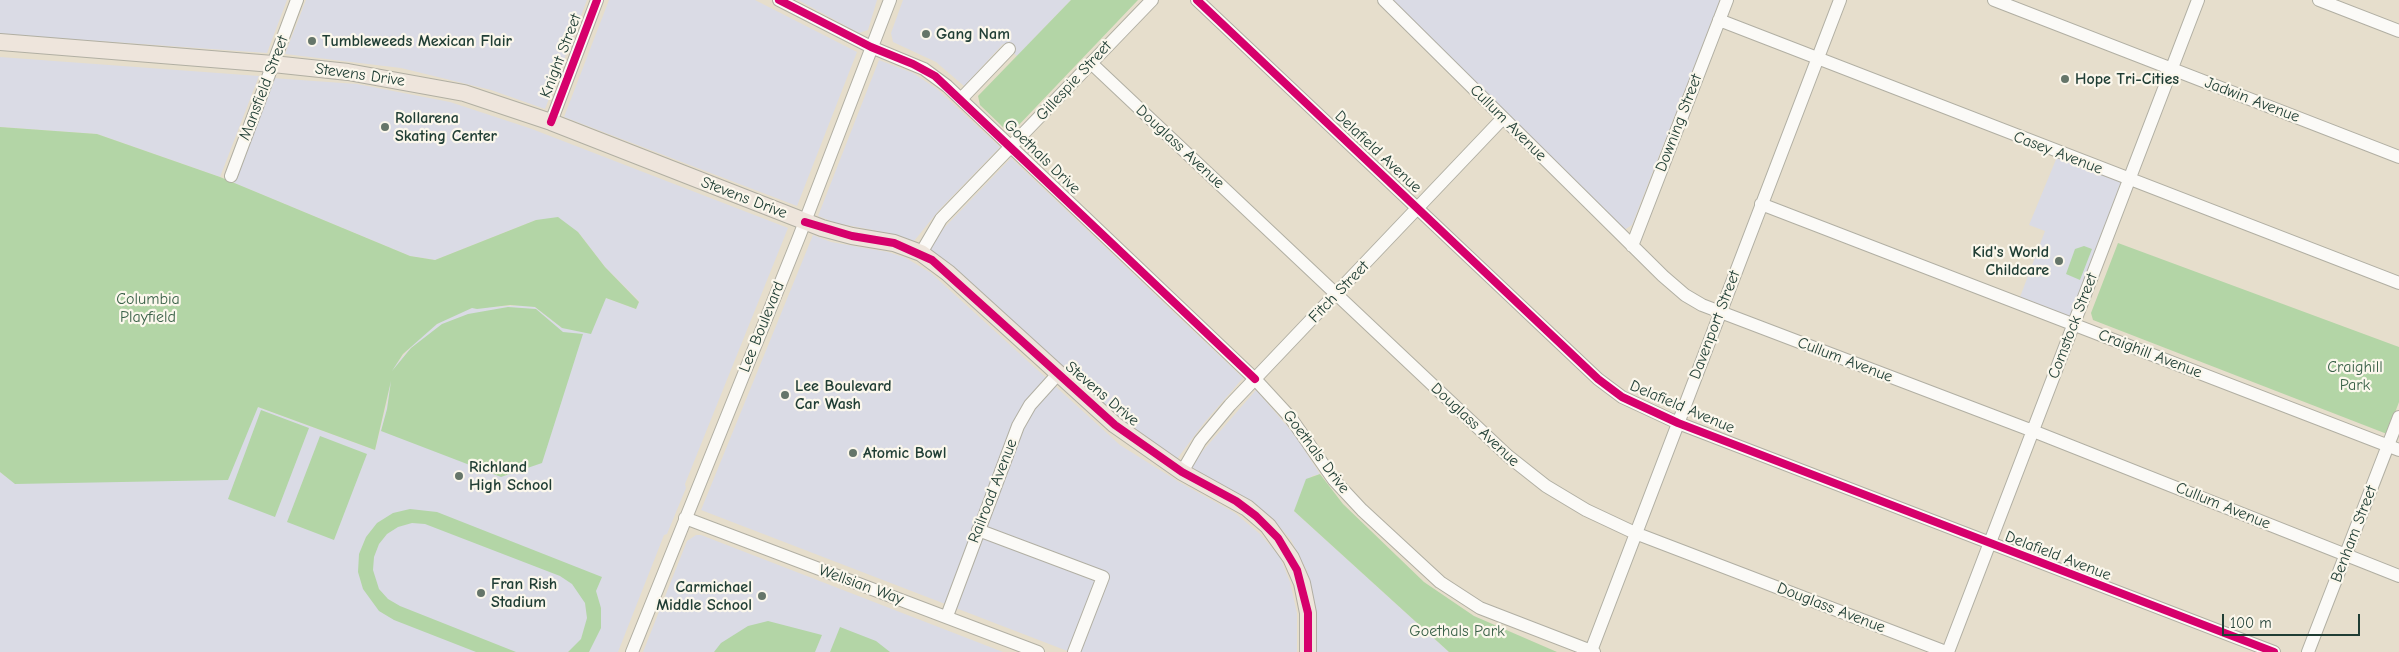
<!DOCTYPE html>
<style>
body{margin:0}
#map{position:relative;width:2399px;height:652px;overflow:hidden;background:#e6decc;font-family:"Comic Neue",sans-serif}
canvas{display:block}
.scale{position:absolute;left:2222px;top:614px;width:138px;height:22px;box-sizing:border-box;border:2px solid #1f3d34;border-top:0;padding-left:6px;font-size:15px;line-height:18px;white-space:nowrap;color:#1f3d34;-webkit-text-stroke:4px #fbf7ec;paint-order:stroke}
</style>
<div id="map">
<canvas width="2399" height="652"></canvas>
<div class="scale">100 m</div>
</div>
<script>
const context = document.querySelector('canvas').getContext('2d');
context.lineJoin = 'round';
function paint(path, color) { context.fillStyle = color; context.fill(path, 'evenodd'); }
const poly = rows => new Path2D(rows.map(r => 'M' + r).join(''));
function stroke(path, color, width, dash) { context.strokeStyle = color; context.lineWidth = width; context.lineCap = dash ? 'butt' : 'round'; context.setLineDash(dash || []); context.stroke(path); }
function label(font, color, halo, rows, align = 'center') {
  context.font = font + ' "Comic Neue",sans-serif'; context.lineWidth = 4.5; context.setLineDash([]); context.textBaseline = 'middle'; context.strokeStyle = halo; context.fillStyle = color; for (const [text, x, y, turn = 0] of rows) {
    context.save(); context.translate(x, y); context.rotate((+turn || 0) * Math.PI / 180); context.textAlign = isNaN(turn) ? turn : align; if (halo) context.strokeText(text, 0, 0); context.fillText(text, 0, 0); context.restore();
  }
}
paint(poly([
 [0,0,287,0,267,53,0,34],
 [306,0,587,0,545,109,491,90,401,68,285,54],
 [609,0,755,0,857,52,797,206,564,117],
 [798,0,877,0,868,30,859,33],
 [903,0,1071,0,1017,56,1003,44,964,86,936,62,893,42,891,33],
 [1392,0,1720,0,1632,225,1624,230],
 [0,57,259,76,220,177,97,134,0,127],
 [879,60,913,73,937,89,1000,147,940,209,914,241,889,233,836,223,818,216],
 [272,78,357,84,450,102,532,129,788,228,685,484,686,488,667,534,664,535,618,652,0,652,0,472,16,484,258,407,375,450,387,403,392,369,416,341,437,324,453,314,472,308,526,305,535,307,562,328,606,298,636,309,639,301,605,267,578,232,536,220,435,260,410,256,234,183],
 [2057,157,2121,182,2070,318,2020,297,2045,231,2029,225],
 [1011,158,1243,378,1204,423,1177,459,1098,401,947,261,929,250,944,228],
 [813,235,831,242,888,252,906,258,931,273,1120,445,1179,482,1235,513,1260,534,1280,557,1290,582,1297,613,1297,652,1070,652,701,510],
 [1256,390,1294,434,1320,474,1312,476,1294,511,1449,652,1315,652,1317,639,1315,604,1307,571,1291,540,1272,518,1246,498,1192,468,1200,454],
 [696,535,701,535,1003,652,643,652,687,541]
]), '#dadbe5');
paint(poly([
 [1071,0,1138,0,1015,129,1006,130,980,105,978,96],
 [0,127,97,134,220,177,410,256,435,260,536,220,558,217,578,232,605,267,639,302,636,309,606,298,591,334,562,328,535,307,510,305,477,309,472,308,437,324,403,354,392,371,411,348,442,324,468,314,508,307,536,309,563,332,583,334,542,463,501,477,381,431,387,409,391,381,375,450,258,407,228,480,15,484,0,472],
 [2118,243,2399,347,2399,402,2387,434,2093,320,2091,313],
 [2084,246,2092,249,2080,280,2066,274,2075,249],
 [261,410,309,428,275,517,228,499],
 [320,436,367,454,334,540,287,522],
 [1320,474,1343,504,1424,582,1474,616,1557,652,1449,652,1294,511,1306,479],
 [410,509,437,512,602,577,596,591,601,608,601,628,589,652,568,652,581,639,587,618,585,603,572,584,560,576,425,524,412,523,398,527,387,534,379,544,374,557,373,570,379,589,388,599,400,606,516,652,476,652,394,620,379,611,363,589,358,572,359,554,366,537,377,523,393,513],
 [768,621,822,635,815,652,714,652,721,643,748,626],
 [840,627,876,641,890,652,830,652]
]), '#b3d5a6');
const minor = poly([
 [779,0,871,47,924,69,947,86,1255,379,1290,417,1334,480,1362,510,1440,582,1480,608,1594,652],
 [1197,0,1598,379,1622,397,1678,423,2274,652],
 [1384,0,1663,276,1685,295,1702,305,2033,431,2399,576],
 [1994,0,2399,157],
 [2319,0,2399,31],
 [1719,20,2399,283],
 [1091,63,1508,456,1546,486,1586,510,1635,533,1946,652],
 [961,99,1009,49],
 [551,122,597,0],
 [231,176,297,0],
 [1761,204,2399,450],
 [1632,246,1727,0],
 [921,253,941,219,1152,0],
 [1182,472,1200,441,1230,405,1503,118],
 [685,518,1038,652],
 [978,530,1103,577,1074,652],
 [947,616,1018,426,1030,405,1057,375],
 [1591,651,1840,0],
 [632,652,799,237,890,0],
 [1948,652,2198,0],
 [2308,652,2399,417]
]);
const major = poly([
 [0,42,273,64,348,72,464,93,551,122,822,228,852,236,894,243,921,253,948,273,1115,425,1182,472,1247,508,1268,526,1291,558,1302,583,1308,613,1308,652]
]);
stroke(minor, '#b1afa3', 14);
stroke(major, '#b1afa3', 18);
stroke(minor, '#fbfaf7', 12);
stroke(major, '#eee5dc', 16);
stroke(poly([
 [779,0,871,47,913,64,935,76,1255,379],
 [1197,0,1598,379,1622,397,1678,423,2274,652],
 [551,122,597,0],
 [805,222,852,236,894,243,932,260,1115,425,1182,472,1236,501,1256,516,1278,538,1297,570,1308,613,1308,652]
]), '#d6006c', 8);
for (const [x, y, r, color] of [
 [926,34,5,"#657569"],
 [312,41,5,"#657569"],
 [2065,79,5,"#657569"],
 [385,127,5,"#657569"],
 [2059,261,5,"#657569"],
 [785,395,5,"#657569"],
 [853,453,5,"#657569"],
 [459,476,5,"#657569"],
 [481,593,5,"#657569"],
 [762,596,5,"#657569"]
]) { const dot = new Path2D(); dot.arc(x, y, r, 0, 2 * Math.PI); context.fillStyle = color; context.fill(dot); stroke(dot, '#fbf7ec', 2); }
label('bold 16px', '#1f3d34', '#fbf7ec', [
 ["Gang Nam",936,34],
 ["Tumbleweeds Mexican Flair",322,41],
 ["Hope Tri-Cities",2075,79],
 ["Rollarena",395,118],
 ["Skating Center",395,136],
 ["Kid's World",2049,252,"right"],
 ["Childcare",2049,270,"right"],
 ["Lee Boulevard",795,386],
 ["Car Wash",795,404],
 ["Atomic Bowl",863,453],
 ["Richland",469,467],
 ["High School",469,485],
 ["Fran Rish",491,584],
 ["Stadium",491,602],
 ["Carmichael",752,587,"right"],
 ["Middle School",752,605,"right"]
], 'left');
label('16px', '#1f3d34', '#fbf7ec', [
 ["Knight Street",561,56,-69],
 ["Stevens Drive",360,75,8],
 ["Gillespie Street",1074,81,-47],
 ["Mansfield Street",264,88,-69],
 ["Jadwin Avenue",2252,100,21],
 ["Cullum Avenue",1508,123,45],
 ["Downing Street",1679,123,-69],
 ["Douglass Avenue",1180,147,43],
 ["Delafield Avenue",1378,152,43],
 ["Casey Avenue",2058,153,21],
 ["Goethals Drive",1042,157,44],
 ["Stevens Drive",744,198,21],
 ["Fitch Street",1339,292,-46],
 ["Davenport Street",1715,325,-69],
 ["Comstock Street",2073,326,-69],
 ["Lee Boulevard",762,327,-68],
 ["Craighill Avenue",2150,354,21],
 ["Cullum Avenue",1845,360,21],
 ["Stevens Drive",1102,394,40],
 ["Delafield Avenue",1682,407,23],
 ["Douglass Avenue",1475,425,43],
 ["Goethals Drive",1316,452,53],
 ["Railroad Avenue",993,491,-69],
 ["Cullum Avenue",2223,506,22],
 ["Benham Street",2354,534,-69],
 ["Delafield Avenue",2058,556,21],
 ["Wellsian Way",861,585,20],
 ["Douglass Avenue",1831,608,21]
]);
label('16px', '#3a6148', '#fbf7ec', [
 ["Columbia",148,299],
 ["Playfield",148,317],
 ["Craighill",2355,367],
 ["Park",2355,385],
 ["Goethals Park",1457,631]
]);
</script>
